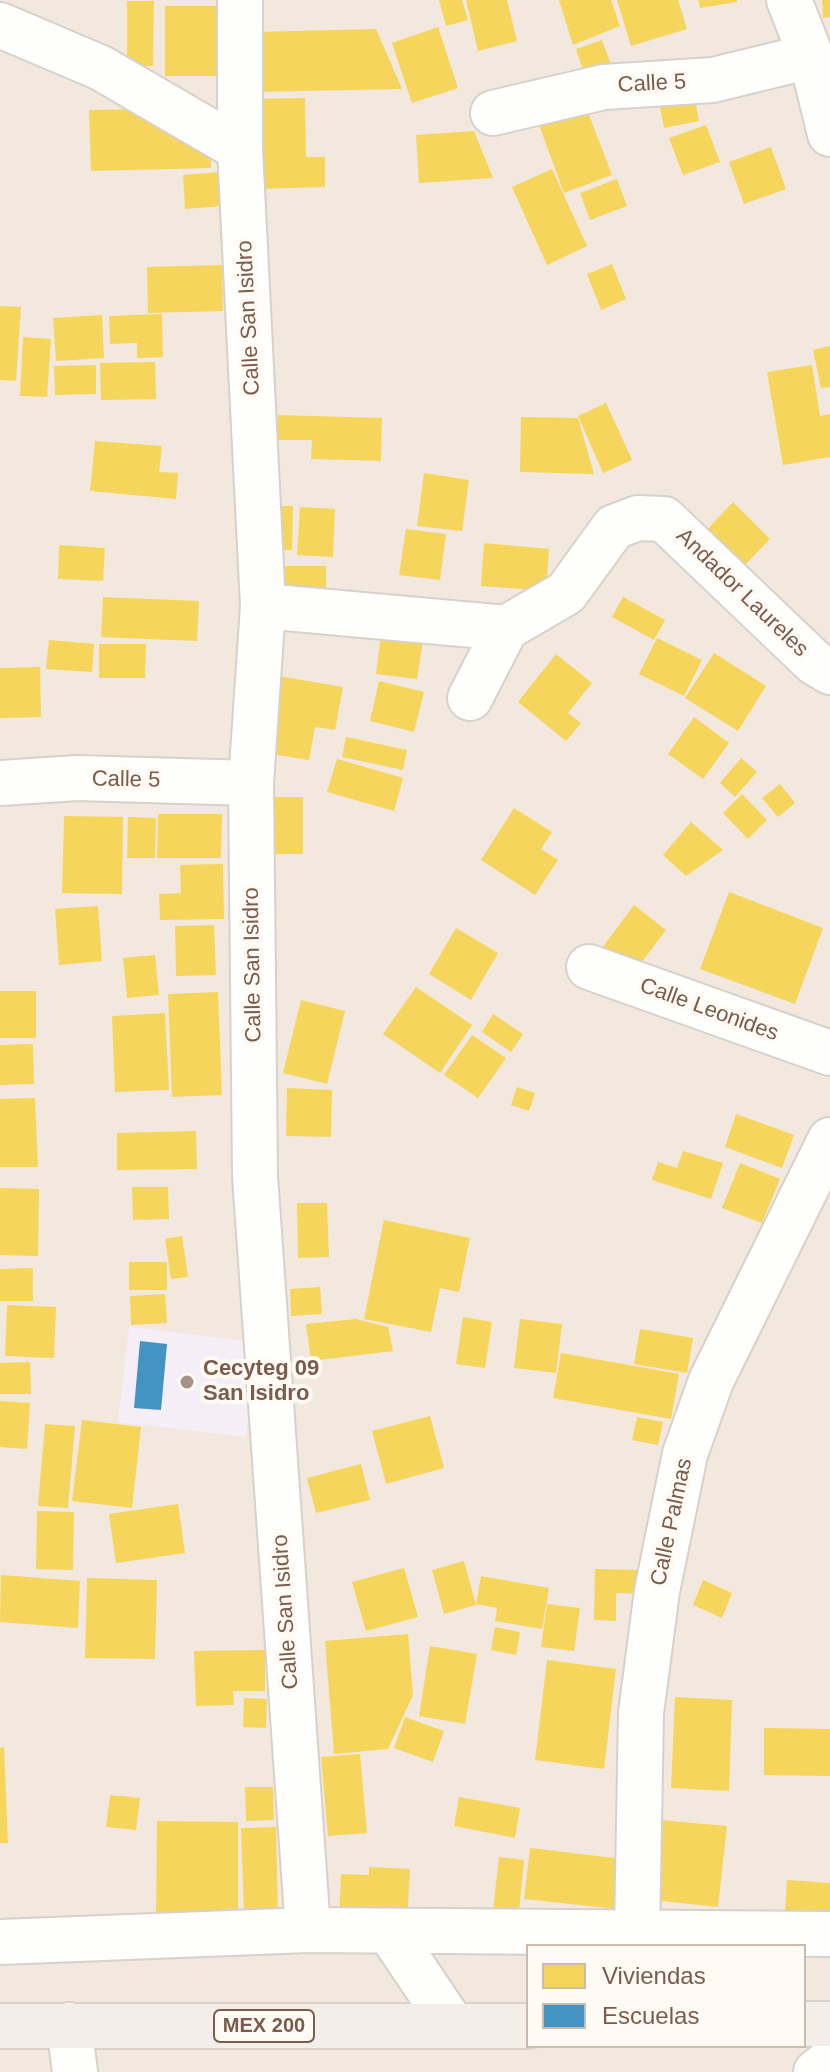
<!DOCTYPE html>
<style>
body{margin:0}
#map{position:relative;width:830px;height:2072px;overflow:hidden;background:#f9f5f0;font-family:Arial,sans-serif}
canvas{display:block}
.legend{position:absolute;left:526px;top:1944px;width:280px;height:104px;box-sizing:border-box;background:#fffaf3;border:2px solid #cabbb1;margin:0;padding:10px 14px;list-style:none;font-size:24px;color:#7a5c4d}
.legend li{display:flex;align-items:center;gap:16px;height:40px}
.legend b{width:40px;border:2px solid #cabbb1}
</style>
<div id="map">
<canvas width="830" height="2072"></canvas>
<ul class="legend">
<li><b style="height:22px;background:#f6d55c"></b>Viviendas</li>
<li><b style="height:22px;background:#4393c3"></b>Escuelas</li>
</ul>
</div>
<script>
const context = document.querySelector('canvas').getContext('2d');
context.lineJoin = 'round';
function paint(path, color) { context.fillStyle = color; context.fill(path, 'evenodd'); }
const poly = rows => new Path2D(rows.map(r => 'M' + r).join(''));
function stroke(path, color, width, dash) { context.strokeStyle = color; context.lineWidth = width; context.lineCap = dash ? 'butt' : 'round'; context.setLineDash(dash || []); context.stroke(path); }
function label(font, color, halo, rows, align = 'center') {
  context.font = font + ' Arial,sans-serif'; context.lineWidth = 8; context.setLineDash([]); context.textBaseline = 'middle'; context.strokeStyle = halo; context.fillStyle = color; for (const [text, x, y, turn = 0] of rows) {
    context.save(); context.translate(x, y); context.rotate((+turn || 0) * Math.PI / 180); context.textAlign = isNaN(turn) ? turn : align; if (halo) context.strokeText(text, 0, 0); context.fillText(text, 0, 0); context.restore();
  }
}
paint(poly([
 [0,0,830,0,830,2072,0,2072],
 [528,1946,804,1946,804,2046,528,2046]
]), '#f2e8de');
paint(poly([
 [129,1327,256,1342,246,1437,118,1422]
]), '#f6eef6');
paint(poly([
 [439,0,462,0,468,20,446,26],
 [466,0,507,0,517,41,478,51],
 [559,0,611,0,620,26,573,45],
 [617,0,678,0,687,29,631,46],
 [698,0,737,0,737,2,700,8],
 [822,0,830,0,830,17,823,18],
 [127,1,154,1,153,66,127,66],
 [165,6,226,6,226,76,165,76],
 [438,27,458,88,412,103,392,43],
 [376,29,402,89,254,92,253,32],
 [602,40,613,70,586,79,576,49],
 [305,98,306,157,325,157,325,187,257,189,255,99],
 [695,100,699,121,664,128,660,107],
 [586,107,612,175,564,193,539,125],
 [145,109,211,147,211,168,91,171,89,110],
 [706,125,720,162,683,175,669,138],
 [474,131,493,178,419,183,416,135],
 [771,147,786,189,744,204,729,162],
 [552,169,587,246,547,265,512,187],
 [220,172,222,206,185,209,183,175],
 [617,179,627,206,590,220,580,193],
 [612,264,626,299,601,310,587,274],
 [222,265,223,311,148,313,147,267],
 [0,306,21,307,16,381,0,380],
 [162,314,163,357,137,358,137,343,110,344,109,316],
 [102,315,104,358,56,361,53,318],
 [23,337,51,339,47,397,20,396],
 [830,346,830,387,821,388,813,350],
 [155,362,156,399,101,400,100,363],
 [96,365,96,394,55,395,54,366],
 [812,365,820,416,830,414,830,457,783,465,767,372],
 [606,403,632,460,603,473,578,416],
 [278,415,382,418,381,461,311,459,312,440,278,440],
 [521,417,578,418,594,474,520,472],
 [95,441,162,446,159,472,178,473,176,499,90,491],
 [424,473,469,480,462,531,417,526],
 [733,502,770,539,737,573,700,537],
 [265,506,293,506,292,550,264,549],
 [300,507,335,509,333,557,297,555],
 [406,529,446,534,440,580,399,575],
 [484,543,549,549,546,591,481,586],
 [59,545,105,548,103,581,58,579],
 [278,566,326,566,326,601,278,601],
 [103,597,199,601,197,641,101,637],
 [623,597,665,620,654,640,612,617],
 [381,635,423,641,417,679,376,674],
 [657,638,702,660,684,696,639,674],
 [49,640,94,644,92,672,46,669],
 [99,644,146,644,145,678,99,678],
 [714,653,766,686,738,731,685,698],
 [556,654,592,683,568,713,581,723,566,741,518,702],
 [40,667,41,717,0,718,0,668],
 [278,676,343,687,335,730,315,727,309,760,265,753],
 [379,681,424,692,414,732,370,721],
 [694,717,729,743,703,779,668,754],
 [346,737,407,750,403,770,342,757],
 [741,758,757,772,735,797,720,783],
 [337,759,403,778,394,811,327,792],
 [780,784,795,803,778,817,762,798],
 [742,794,767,820,748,839,723,813],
 [265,797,303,797,303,854,265,854],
 [514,808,552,832,541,849,558,860,535,895,481,860],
 [158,814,222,814,221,858,157,858],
 [64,816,123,817,122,894,62,893],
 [128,817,156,818,155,858,127,858],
 [691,822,723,850,686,876,663,855],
 [223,864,224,919,160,920,159,894,181,893,180,865],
 [729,892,823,928,795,1004,700,969],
 [634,905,666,930,635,971,596,956],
 [98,906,102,961,59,965,55,909],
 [214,925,216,975,176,976,175,926],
 [456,928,498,953,471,1000,429,974],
 [155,955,159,995,127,998,123,958],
 [416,987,472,1025,440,1073,383,1034],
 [0,991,36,991,36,1038,0,1038],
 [218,992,222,1095,172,1097,168,994],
 [301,1000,345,1011,327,1084,283,1073],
 [165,1013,169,1090,115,1092,112,1016],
 [493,1014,523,1034,511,1052,482,1032],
 [472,1035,506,1058,478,1098,444,1075],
 [33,1044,34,1084,0,1085,0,1045],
 [517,1087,535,1093,529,1111,511,1105],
 [287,1088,332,1090,331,1137,286,1136],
 [35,1098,38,1167,0,1167,0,1099],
 [736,1114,794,1135,782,1168,725,1147],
 [196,1131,197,1169,117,1170,117,1133],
 [683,1151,723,1163,711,1199,652,1180,658,1162,677,1168],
 [740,1163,780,1179,762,1223,722,1208],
 [132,1187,168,1187,169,1219,133,1220],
 [0,1188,39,1189,38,1256,0,1255],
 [297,1203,327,1203,329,1257,298,1258],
 [384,1220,470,1238,459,1292,440,1288,431,1332,364,1319],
 [182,1236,188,1277,171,1279,165,1239],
 [129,1262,167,1262,167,1290,129,1290],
 [33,1268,33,1301,0,1301,0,1269],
 [320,1287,322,1314,291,1316,290,1289],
 [165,1294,167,1323,131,1325,130,1296],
 [7,1305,56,1307,54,1358,5,1356],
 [463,1317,492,1322,485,1368,456,1364],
 [356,1319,388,1327,393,1351,311,1361,306,1324],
 [520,1319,562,1324,556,1373,514,1368],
 [640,1329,693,1338,687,1373,634,1364],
 [561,1353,679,1374,671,1419,553,1398],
 [30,1362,31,1394,0,1394,0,1363],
 [0,1401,30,1403,27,1449,0,1447],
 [430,1416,444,1468,386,1484,372,1431],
 [637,1417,663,1422,658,1445,632,1440],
 [82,1420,141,1427,132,1508,72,1501],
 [45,1424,75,1426,68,1508,38,1506],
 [361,1464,370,1500,316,1513,307,1478],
 [178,1504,185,1553,116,1563,109,1514],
 [37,1511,74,1512,73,1570,36,1569],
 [464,1561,476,1605,444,1614,432,1570],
 [404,1568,418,1617,366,1631,352,1582],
 [595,1569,641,1570,641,1594,616,1593,616,1621,594,1620],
 [1,1575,80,1581,78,1628,0,1622],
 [481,1576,549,1588,542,1629,495,1621,497,1608,476,1604],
 [87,1578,157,1580,155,1659,85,1658],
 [703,1580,732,1593,722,1618,693,1605],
 [547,1604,580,1608,574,1651,541,1647],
 [495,1627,520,1632,516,1655,491,1650],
 [408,1634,413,1695,388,1749,334,1754,325,1641],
 [430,1646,477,1654,465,1724,419,1716],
 [265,1650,265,1691,233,1691,234,1705,196,1706,194,1651],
 [547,1660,616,1669,604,1769,535,1760],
 [675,1697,732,1700,729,1791,671,1788],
 [244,1698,267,1699,266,1728,243,1727],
 [405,1717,444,1731,433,1762,394,1748],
 [764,1728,830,1729,830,1776,764,1775],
 [4,1747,8,1843,0,1843,0,1748],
 [360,1754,367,1833,328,1836,321,1757],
 [245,1787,273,1787,274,1820,246,1821],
 [110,1795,140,1798,136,1830,106,1827],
 [459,1797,520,1808,515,1838,454,1826],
 [660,1820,727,1826,718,1907,651,1900],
 [157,1821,238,1822,238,1916,156,1916],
 [276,1827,278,1913,244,1914,241,1828],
 [530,1848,622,1859,616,1909,524,1899],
 [499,1857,524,1860,518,1922,492,1920],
 [369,1867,410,1869,407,1921,339,1918,341,1874,369,1875],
 [787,1880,830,1883,830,1914,785,1911]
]), '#f6d55c');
paint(poly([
 [140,1341,167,1344,161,1410,134,1408]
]), '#4393c3');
const minor = poly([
 [240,0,240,149,263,606,251,783,255,1176,308,1930],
 [0,25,101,68,240,149],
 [493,113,604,87,713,80,811,56],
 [263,606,506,628],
 [470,698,506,628,566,593,614,527,638,518,664,519,815,663,830,672],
 [0,783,77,778,251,783],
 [589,967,830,1053],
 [389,1931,453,2026],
 [637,1933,641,1713,657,1591,685,1454,711,1381,830,1140],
 [0,1942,308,1930,830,1934],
 [69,2025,75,2072],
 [816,2072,830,2061]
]);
const tertiary = poly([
 [789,0,811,56,830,134]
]);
const primary = poly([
 [804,2024,830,2024],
 [0,2026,528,2026]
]);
stroke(minor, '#d7d1cb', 48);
stroke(tertiary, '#d7d1cb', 48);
stroke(primary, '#dad1cc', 48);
stroke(minor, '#fefefd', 44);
stroke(tertiary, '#fefefd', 44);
stroke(primary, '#f3eee8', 44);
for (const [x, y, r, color] of [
 [187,1382,8,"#a69286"]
]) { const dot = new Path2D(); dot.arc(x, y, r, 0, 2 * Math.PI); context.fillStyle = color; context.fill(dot); stroke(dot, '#fffaf3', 3); }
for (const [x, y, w] of [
 [264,2026,100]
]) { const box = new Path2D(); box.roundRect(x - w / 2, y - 16, w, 32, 6); context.fillStyle = '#fffaf3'; context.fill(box); stroke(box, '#7a5c4d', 2); }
label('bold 20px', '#7a5c4d', null, [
 ["MEX 200",264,2026]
]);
label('22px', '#7a5c4d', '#fffaf3', [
 ["Calle 5",652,84,-3],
 ["Calle San Isidro",249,318,-93],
 ["Andador Laureles",742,593,44],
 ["Calle 5",126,780,1],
 ["Calle San Isidro",253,965,-91],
 ["Calle Leonides",709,1010,20],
 ["Calle Palmas",672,1522,-78],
 ["Calle San Isidro",286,1612,-94]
]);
label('bold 22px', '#7a5c4d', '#fffaf3', [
 ["Cecyteg 09",203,1369],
 ["San Isidro",203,1394]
], 'left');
</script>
